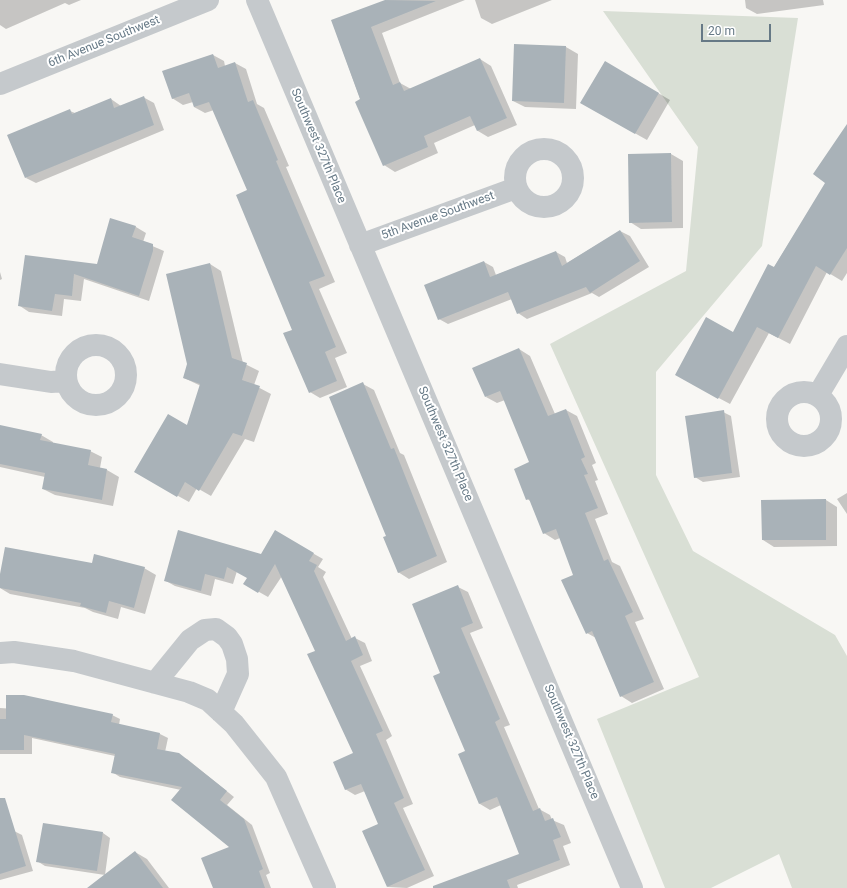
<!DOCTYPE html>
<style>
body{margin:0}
#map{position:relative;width:847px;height:888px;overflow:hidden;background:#f8f7f4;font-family:Roboto,sans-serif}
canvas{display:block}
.scale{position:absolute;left:701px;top:24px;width:70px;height:18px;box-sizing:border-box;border:2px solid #667986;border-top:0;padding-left:5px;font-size:12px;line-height:14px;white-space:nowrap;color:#667986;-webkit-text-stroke:3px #fff;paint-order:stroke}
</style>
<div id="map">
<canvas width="847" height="888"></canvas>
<div class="scale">20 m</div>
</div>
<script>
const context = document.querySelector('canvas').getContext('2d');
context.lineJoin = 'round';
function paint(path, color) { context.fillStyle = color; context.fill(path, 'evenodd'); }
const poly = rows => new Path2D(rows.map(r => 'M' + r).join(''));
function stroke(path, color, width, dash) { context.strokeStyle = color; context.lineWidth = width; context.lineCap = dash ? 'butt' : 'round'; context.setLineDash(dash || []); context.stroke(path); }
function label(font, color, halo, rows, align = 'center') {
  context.font = font + ' Roboto,sans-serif'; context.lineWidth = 4; context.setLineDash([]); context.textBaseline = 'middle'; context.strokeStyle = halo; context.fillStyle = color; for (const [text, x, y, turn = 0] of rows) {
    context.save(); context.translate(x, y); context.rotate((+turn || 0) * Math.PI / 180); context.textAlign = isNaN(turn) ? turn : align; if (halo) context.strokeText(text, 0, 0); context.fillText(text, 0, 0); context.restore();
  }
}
paint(poly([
 [603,11,798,18,762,246,656,372,656,475,693,551,835,635,847,656,847,888,792,888,779,854,711,888,665,888,597,719,699,677,550,344,686,271,698,147]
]), '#d9dfd5');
paint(poly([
 [0,0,81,0,69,5,65,3,6,29,0,25],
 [388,0,465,0,382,33,400,83,411,89,480,59,491,66,517,125,488,137,478,131,475,125,434,143,438,153,395,172,384,165,332,21],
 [475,0,552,0,492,24,481,18],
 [745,0,823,0,824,5,757,14,746,8],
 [566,47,578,54,576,109,525,107,513,101],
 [213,55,224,61,225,66,235,63,246,69,257,104,264,108,289,166,286,167,335,282,319,289,347,353,335,358,347,387,320,398,310,392,293,330,248,191,214,110,205,113,194,107,193,102,183,105,172,98],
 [605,62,670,100,647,140,581,103],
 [143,97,154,103,164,130,36,183,26,178,70,111,75,113,111,99,121,106],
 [847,133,847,273,842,281,827,272,790,344,769,333,730,404,687,381,733,333,827,182],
 [671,154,683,161,683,228,641,229,630,222],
 [111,220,136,227,146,233,143,242,164,251,149,301,84,279,81,301,64,299,62,316,29,312,20,306,26,256,98,266],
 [620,231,630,236,649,267,599,297,592,293,527,319,518,313,512,299,448,324,439,319,484,262,493,267,496,275,556,252,565,257,567,263],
 [210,264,221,271,243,363,259,371,254,385,271,394,254,442,245,439,211,496,197,488,189,502,135,472,187,426,201,386,184,378,188,364],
 [0,272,2,279,0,280],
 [519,349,530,356,555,414,566,410,577,416,596,463,592,465,598,480,595,481,608,514,595,519,612,562,620,566,644,619,635,622,664,689,632,703,621,696,596,638,587,633,574,575,560,538,555,540,544,533,532,502,527,499,531,463,505,400,497,403,486,397],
 [363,384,374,390,400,453,404,455,447,562,409,579,398,572,387,537],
 [723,412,731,416,740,477,703,482,695,477],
 [0,426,41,435,53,442,53,444,90,451,102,457,100,468,107,470,119,477,113,506,55,495,43,489,45,477,0,467],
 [847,493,847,514,837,499],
 [826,500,837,507,837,546,774,547,763,540],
 [275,532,323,559,318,567,326,572,323,577,352,639,355,638,365,643,372,661,360,666,392,736,386,740,413,804,403,808,434,876,407,888,388,887,363,832,379,824,365,791,355,795,345,789,354,754,316,651,282,576,268,597,245,584,248,578,237,571,233,584,215,579,211,596,175,586,166,581,261,556],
 [93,565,144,568,156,575,145,614,121,607,118,619,93,612,85,608,10,594,0,588,0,580],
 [458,587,468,592,483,628,470,633,510,725,504,727,539,809,550,815,552,820,564,825,571,843,563,846,570,865,517,885,518,888,442,888,520,855,501,805,490,810,480,804,467,751,441,674],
 [0,708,112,715,120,719,119,725,160,734,168,738,165,752,187,759,234,797,227,805,252,825,270,873,266,875,271,888,214,888,230,847,181,790,120,777,112,772,115,756,32,738,32,754,0,754],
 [14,831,22,835,33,871,0,880,0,835],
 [103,833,110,838,105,875,45,866,37,861],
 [135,852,147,859,169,888,110,888]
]), '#0003');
paint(poly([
 [385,0,436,1,371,27,393,85,400,82,404,91,480,58,507,118,477,131,470,116,424,136,428,147,383,166,355,102,360,99,331,20],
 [514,44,566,46,564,103,512,101],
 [213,54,218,68,235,62,248,102,253,100,278,160,276,161,325,276,309,282,336,347,325,352,337,381,309,393,283,333,292,330,236,195,247,190,209,102,194,107,189,93,172,99,162,71],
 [605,61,659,93,635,134,580,103],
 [144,96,154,125,25,178,7,135,70,109,72,114,111,98,114,108],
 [847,124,847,248,830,275,816,266,778,338,757,327,718,399,675,375,706,317,733,332,768,264,774,267,825,183,813,174],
 [671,153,672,222,629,223,628,154],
 [110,218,136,226,132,237,153,244,153,251,139,296,74,274,72,296,55,294,52,311,18,306,25,255,97,264],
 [620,230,640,261,590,293,586,287,517,314,508,292,438,320,424,285,484,261,490,277,556,251,562,266],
 [210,263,232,358,247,363,242,380,260,386,242,436,233,433,199,491,185,482,177,497,134,472,168,414,187,425,200,384,183,378,187,364,166,274],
 [519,348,548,416,566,409,585,457,581,459,588,474,584,475,598,508,585,513,604,561,608,559,633,612,625,616,654,682,620,697,592,631,586,634,561,580,573,575,556,529,543,534,529,499,526,500,514,469,529,462,500,391,485,397,472,368],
 [363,382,391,449,394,448,437,556,398,573,383,537,386,536,329,397],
 [724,410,732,473,694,478,685,416],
 [0,425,42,434,40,440,91,450,88,465,107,469,102,500,42,489,45,473,0,464],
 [826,499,826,540,762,540,761,500],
 [178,530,261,554,275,530,314,553,309,561,317,565,314,571,346,641,355,636,363,655,351,661,383,731,376,734,404,798,394,803,425,870,387,887,362,831,378,824,361,784,345,790,333,762,353,753,307,654,315,651,275,564,258,593,243,584,247,578,227,567,224,579,205,574,201,591,164,581],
 [5,547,92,563,94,554,145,567,134,608,109,601,106,613,80,606,81,603,0,588,0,574],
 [458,585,473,623,461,628,500,719,495,722,533,811,540,808,545,821,553,818,561,837,553,840,560,860,507,880,510,888,433,888,433,886,519,854,497,797,479,804,458,754,465,751,433,676,440,673,412,604],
 [6,695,24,695,113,714,111,722,160,733,157,749,179,753,227,791,220,800,244,819,263,869,259,871,265,888,213,888,201,858,229,847,171,800,182,787,111,773,115,754,24,735,24,750,0,750,0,719,6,719],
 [0,798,5,798,26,866,0,874],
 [43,823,103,832,97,871,36,862],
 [135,851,163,888,87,888]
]), '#a9b2b8');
stroke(poly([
 [257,0,632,888],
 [0,84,208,0],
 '515 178a29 29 0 1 1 58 0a29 29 0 1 1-58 0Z',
 [360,245,516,188],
 '66 375a30 30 0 1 1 60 0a30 30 0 1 1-60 0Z',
 [0,374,51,382,66,381],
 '777 419a27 27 0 1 1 54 0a27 27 0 1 1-54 0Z',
 [818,395,847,346],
 [0,653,14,652,74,661,189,692,208,700,234,724,276,777,325,888],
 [155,683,190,640,205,630,216,629,227,637,232,644,237,659,238,674,221,712]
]), '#c5c9cc', 22);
label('12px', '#667986', '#fff', [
 ["6th Avenue Southwest",104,42,-22],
 ["Southwest 327th Place",318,146,67],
 ["5th Avenue Southwest",438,216,-20],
 ["Southwest 327th Place",445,444,67],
 ["Southwest 327th Place",571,742,67]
]);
</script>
